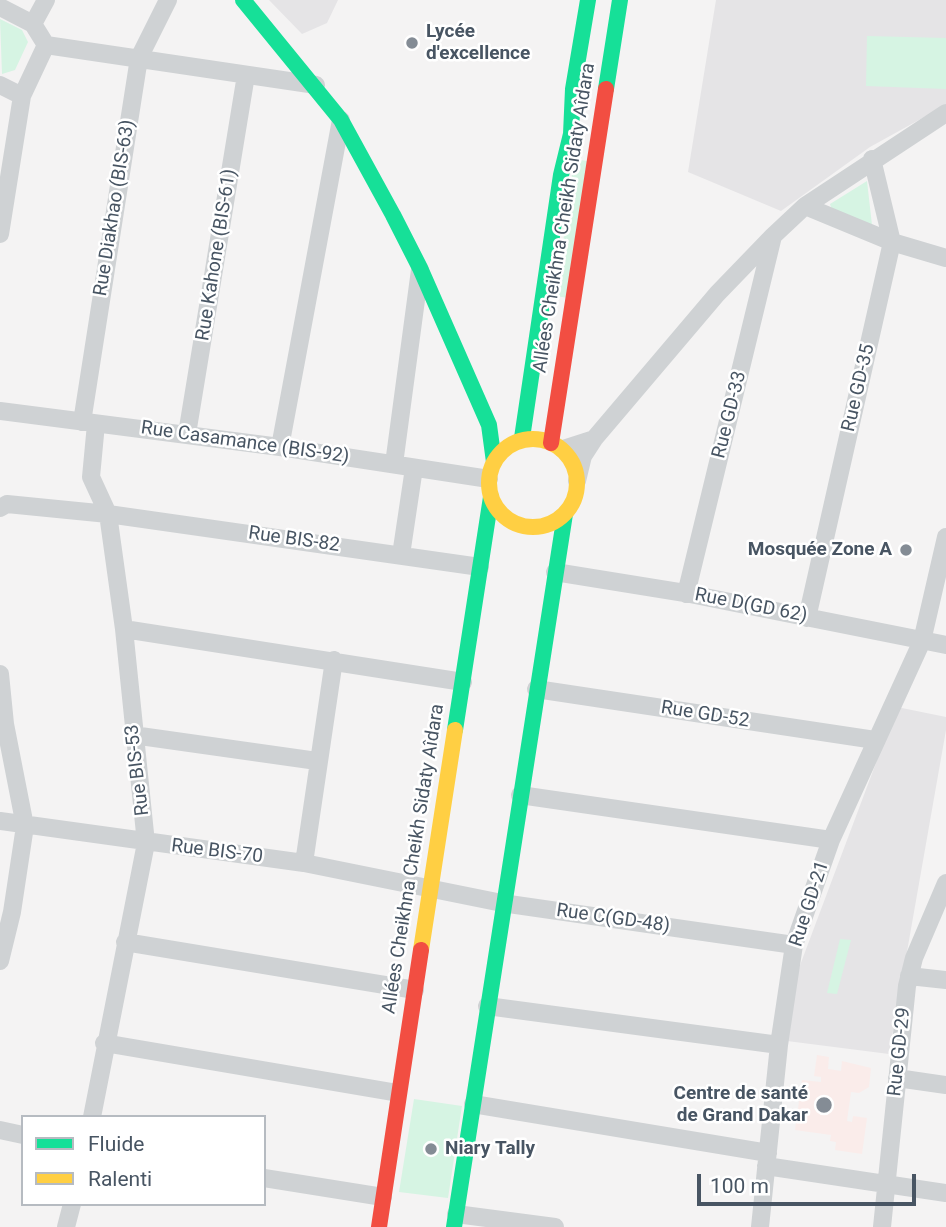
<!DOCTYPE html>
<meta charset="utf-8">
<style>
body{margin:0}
#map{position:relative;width:946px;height:1227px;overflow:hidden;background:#f4f3f3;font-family:Roboto,sans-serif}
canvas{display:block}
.legend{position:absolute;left:21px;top:1115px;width:245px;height:91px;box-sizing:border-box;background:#fff;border:2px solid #b6bbc1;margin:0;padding:9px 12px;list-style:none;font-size:21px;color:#485563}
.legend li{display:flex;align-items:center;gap:14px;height:35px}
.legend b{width:35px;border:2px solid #b6bbc1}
.scale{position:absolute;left:697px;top:1174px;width:219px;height:32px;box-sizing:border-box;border:4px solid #485563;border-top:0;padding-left:9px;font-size:21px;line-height:24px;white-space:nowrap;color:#485563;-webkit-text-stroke:5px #fff;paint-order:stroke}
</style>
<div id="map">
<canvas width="946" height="1227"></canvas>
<ul class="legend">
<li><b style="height:9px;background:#16e098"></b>Fluide</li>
<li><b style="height:9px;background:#ffcf43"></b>Ralenti</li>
</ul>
<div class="scale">100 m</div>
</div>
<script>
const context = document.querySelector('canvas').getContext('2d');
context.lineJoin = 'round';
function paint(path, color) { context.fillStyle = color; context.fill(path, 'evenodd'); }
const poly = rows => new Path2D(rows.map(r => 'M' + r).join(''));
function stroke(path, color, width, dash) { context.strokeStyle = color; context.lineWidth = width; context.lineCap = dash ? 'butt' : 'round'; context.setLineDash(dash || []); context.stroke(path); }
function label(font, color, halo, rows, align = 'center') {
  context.font = font + ' Roboto,sans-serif'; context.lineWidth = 5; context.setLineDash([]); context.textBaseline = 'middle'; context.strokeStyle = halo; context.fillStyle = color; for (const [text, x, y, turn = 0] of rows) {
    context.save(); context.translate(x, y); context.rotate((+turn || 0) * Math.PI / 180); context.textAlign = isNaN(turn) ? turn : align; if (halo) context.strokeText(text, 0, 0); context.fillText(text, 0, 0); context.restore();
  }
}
paint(poly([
 [269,0,338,0,327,23,302,34],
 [716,0,946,0,946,105,870,147,781,211,688,172],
 [897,707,946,717,946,730,889,1054,787,1041,799,968]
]), '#e5e4e6');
paint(poly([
 [817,1055,829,1057,828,1069,841,1071,842,1061,871,1068,869,1087,859,1093,851,1092,847,1121,852,1122,853,1116,867,1118,862,1154,835,1150,836,1142,830,1141,831,1135,795,1130,802,1080,821,1082,821,1077,814,1076]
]), '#faecea');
paint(poly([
 [0,19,22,30,28,42,15,70,2,74],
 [867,36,946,38,946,89,866,86],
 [574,159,587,161,568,298,556,296],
 [867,181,872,225,833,213,830,204],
 [840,939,851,940,837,994,827,993],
 [414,1099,462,1106,448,1198,399,1192]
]), '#d6f4e3');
stroke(poly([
 [0,7,33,24,46,45,22,96,0,234],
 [33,24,46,0],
 [46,45,316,85],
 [0,85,22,96],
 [805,206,892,242,946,258],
 [0,411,280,447,489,479],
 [82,422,139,58,168,0],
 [187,434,246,75],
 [280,447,341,120],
 [563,449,594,439],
 [394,464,420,270],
 [577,481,583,456,594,439,717,294,773,236,805,206,946,113],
 [0,508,7,504,108,514,480,567],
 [401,555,414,468],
 [555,572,685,593,946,645],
 [686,594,773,236],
 [807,618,892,242,872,159],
 [124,629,463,682],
 [0,674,5,724,25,826,12,912,0,961],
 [536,689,875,740],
 [133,735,317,761],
 [520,795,831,840],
 [0,821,304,863,502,903,794,945],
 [304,863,334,660],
 [125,942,415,990],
 [909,976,946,980],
 [487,1006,779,1045],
 [104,1043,398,1093],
 [897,1078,946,1085],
 [473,1104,768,1153],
 [92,1117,146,843,124,629,108,514,91,477,96,424],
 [0,1130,23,1135],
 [766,1166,946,1193],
 [264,1178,383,1197],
 [456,1214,555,1227],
 [66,1227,72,1204],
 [760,1227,779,1045,794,945,831,840,922,641,946,537],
 [882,1227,907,986,914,958,946,883]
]), '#cfd2d4', 18);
stroke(poly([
 [243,0,341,120,393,215,420,268,489,425,494,462],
 [606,89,620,0],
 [522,438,561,175,571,134,573,89,588,0],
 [455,730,491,497],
 [454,1227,565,514]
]), '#16e098', 16);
stroke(poly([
 '489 483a44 44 0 1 1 88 0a44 44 0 1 1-88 0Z',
 [421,950,455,730]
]), '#ffcf43', 16);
stroke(poly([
 [551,443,606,89],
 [379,1227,421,950]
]), '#f24e42', 16);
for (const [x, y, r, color] of [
 [412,43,7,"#848c95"],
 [906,550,7,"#848c95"],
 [824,1105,9,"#848c95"],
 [431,1149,7,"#848c95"]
]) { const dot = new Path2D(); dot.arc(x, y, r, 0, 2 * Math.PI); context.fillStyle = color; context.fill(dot); stroke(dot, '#fff', 2.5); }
label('bold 19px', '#485563', '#fff', [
 ["Lycée",426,32],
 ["d'excellence",426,54],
 ["Mosquée Zone A",892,550,"right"],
 ["Centre de santé",808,1094,"right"],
 ["de Grand Dakar",808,1116,"right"],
 ["Niary Tally",445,1149]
], 'left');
label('19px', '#485563', '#fff', [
 ["Rue Diakhao (BIS-63)",115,208,-81],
 ["Allées Cheikhna Cheikh Sidaty Aîdara",565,218,-81],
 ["Rue Kahone (BIS-61)",217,255,-81],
 ["Rue GD-35",859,388,-77],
 ["Rue GD-33",730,415,-76],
 ["Rue Casamance (BIS-92)",245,443,8],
 ["Rue BIS-82",294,540,8],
 ["Rue D(GD 62)",751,606,11],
 ["Rue GD-52",705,715,9],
 ["Rue BIS-53",138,770,-97],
 ["Rue BIS-70",217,852,7],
 ["Allées Cheikhna Cheikh Sidaty Aîdara",414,859,-81],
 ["Rue GD-21",810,904,-72],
 ["Rue C(GD-48)",613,919,8],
 ["Rue GD-29",900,1052,-84]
]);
</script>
